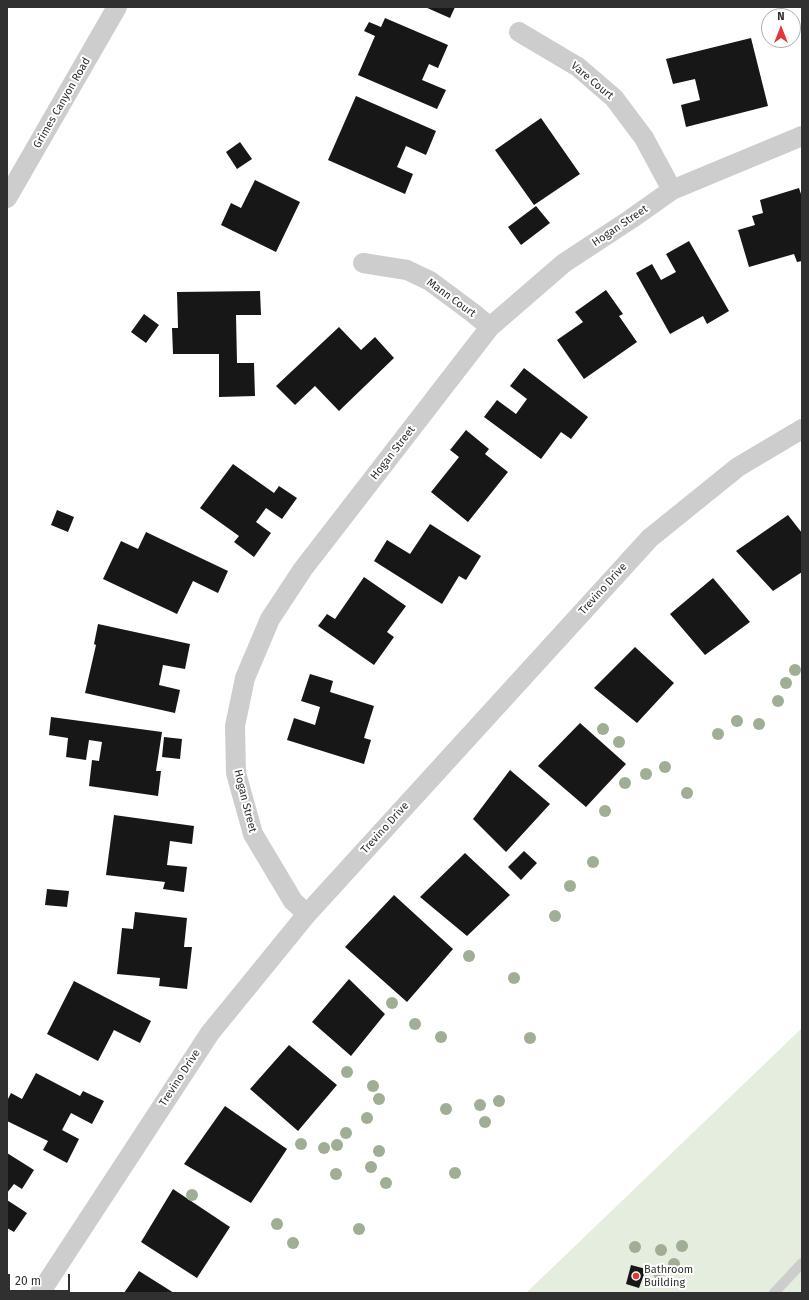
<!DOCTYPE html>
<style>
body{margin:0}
#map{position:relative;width:809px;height:1300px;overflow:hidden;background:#fff;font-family:"Fira Sans",sans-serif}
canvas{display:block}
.frame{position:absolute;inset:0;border:8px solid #303030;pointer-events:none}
.north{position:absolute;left:761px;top:8px;width:40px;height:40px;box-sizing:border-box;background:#fff;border:1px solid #acacac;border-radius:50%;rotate:0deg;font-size:11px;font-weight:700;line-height:16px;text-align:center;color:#303030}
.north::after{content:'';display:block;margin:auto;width:14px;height:18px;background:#e1383a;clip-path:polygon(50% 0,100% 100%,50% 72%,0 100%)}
.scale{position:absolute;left:8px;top:1274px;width:62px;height:18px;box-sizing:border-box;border:2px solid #303030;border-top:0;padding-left:5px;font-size:12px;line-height:14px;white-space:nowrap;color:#303030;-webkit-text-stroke:3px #fff;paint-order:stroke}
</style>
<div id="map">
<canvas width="809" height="1300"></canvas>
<div class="frame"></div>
<div class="north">N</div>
<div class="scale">20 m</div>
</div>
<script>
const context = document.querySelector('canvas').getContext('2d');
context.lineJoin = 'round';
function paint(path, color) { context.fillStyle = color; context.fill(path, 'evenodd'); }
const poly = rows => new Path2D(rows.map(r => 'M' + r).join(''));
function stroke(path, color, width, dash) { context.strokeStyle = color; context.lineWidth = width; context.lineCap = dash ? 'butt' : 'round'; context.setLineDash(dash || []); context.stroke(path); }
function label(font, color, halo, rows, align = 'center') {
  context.font = font + ' "Fira Sans",sans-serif'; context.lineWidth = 4; context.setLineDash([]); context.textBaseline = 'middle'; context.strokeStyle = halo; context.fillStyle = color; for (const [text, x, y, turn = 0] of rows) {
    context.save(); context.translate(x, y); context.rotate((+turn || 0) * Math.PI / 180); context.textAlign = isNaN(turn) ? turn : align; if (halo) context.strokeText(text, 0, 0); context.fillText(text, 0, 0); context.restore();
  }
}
paint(poly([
 [802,1028,802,1293,526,1293]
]), '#e5edde');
paint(poly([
 [425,7,455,7,450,18],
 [385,18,448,45,438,68,429,64,422,80,446,90,437,109,358,75,375,36,364,31,369,22,381,27],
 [751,38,768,106,686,127,681,105,700,100,695,79,673,84,666,59],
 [356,96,436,131,426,155,406,146,397,167,413,174,405,194,328,160],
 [541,118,580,174,534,205,495,150],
 [240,142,252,159,237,169,226,152],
 [255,180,300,202,276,252,221,225,231,203,241,208],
 [799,188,802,197,802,261,797,262,794,254,749,267,738,230,755,225,752,216,763,213,760,200],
 [536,206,550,223,521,245,508,227],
 [689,241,729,311,707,324,703,316,670,334,636,273,652,264,661,280,676,272,666,254],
 [606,290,623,314,619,316,637,342,584,379,557,340,583,322,575,312],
 [260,291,261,315,236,315,237,363,254,363,255,396,219,397,219,354,173,354,172,328,178,328,177,292],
 [144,314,159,325,146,343,131,332],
 [339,327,361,350,375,337,394,358,339,411,315,386,295,405,276,386],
 [524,368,588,417,571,439,561,432,541,459,484,417,497,400,516,414,527,399,510,386],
 [466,430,489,449,485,454,508,472,468,522,431,492,459,457,450,450],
 [233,464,274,493,279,486,297,498,282,519,266,508,256,522,271,533,254,557,234,542,239,536,200,508],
 [57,510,74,517,68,532,51,525],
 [788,515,802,533,802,572,773,591,736,551],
 [430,524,481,556,466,580,459,576,442,604,374,561,387,540,410,554],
 [146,532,228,571,218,593,193,581,177,614,103,579,121,541,138,549],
 [364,577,406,606,387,632,394,637,374,665,318,626,327,614,335,619],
 [713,578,750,622,705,655,670,614],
 [98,624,190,644,185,669,163,665,159,685,180,690,175,713,85,693,96,645,94,644],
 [635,647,674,683,637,723,594,688],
 [310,674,333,681,330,692,374,706,364,738,371,740,364,764,287,740,294,718,315,725,320,707,301,701],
 [51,717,162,732,156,771,161,771,158,796,89,786,92,760,99,761,102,742,89,740,86,760,66,757,68,738,49,735],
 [580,723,626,764,586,807,538,766],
 [164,737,182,739,180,759,162,757],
 [510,770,550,804,506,852,473,819],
 [114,815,194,826,192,844,170,841,167,865,187,867,184,892,163,889,165,882,106,875],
 [524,851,537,863,521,880,508,867],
 [465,853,510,895,467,936,420,897],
 [47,889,69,891,67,907,45,905],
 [394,895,453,949,407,1002,345,947],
 [135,912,187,918,184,947,192,947,187,989,159,986,160,978,117,974,122,928,133,929],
 [349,979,385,1014,351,1056,312,1022],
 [74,981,151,1021,140,1043,114,1030,98,1061,47,1034],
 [289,1045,337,1085,298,1131,250,1089],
 [36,1073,80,1096,83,1091,104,1101,92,1124,71,1113,62,1130,79,1139,67,1163,43,1150,48,1141,7,1121,7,1101,11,1093,22,1099],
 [225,1106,287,1149,251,1203,184,1164],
 [7,1153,34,1170,22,1189,14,1184,7,1193],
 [173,1189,230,1227,197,1278,141,1242],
 [7,1200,27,1213,14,1232,7,1228],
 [631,1265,646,1269,639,1288,626,1284],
 [139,1271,174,1293,124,1293]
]), '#171717');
stroke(poly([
 [774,1293,802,1263]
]), '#cdcdcd', 10);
stroke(poly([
 [519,32,578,67,614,98,644,138,672,190],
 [7,198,117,7],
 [363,263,407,270,430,281,473,313,490,327],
 [307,914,293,901,253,834,236,773,235,726,245,678,270,619,303,569,490,327,564,263,631,219,672,190,802,136],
 [40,1293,210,1033,307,914,650,538,738,467,802,429]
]), '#cdcdcd', 20);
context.fillStyle = '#9fae95';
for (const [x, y] of [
 [795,670],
 [786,683],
 [778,701],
 [737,721],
 [759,724],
 [603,729],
 [718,734],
 [619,742],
 [665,767],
 [646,774],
 [625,783],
 [687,793],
 [605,811],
 [593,862],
 [570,886],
 [555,916],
 [469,956],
 [514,978],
 [392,1003],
 [415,1024],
 [441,1037],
 [530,1038],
 [347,1072],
 [373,1086],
 [379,1099],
 [499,1101],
 [480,1105],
 [446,1109],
 [367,1118],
 [485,1122],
 [346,1133],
 [301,1144],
 [337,1145],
 [324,1148],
 [379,1151],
 [371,1167],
 [455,1173],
 [336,1174],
 [386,1183],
 [192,1195],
 [277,1224],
 [359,1229],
 [293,1243],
 [682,1246],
 [635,1247],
 [661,1250],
 [674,1264],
 [659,1273]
]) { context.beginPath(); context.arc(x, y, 6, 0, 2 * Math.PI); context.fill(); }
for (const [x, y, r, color] of [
 [636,1276,4,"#e1383a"]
]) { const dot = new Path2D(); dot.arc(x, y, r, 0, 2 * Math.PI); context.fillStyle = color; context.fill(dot); stroke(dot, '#fff', 1.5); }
label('11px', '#303030', '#fff', [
 ["Vare Court",592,81,40],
 ["Grimes Canyon Road",62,103,-60],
 ["Hogan Street",620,226,-34],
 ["Mann Court",451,298,36],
 ["Hogan Street",393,453,-52],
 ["Trevino Drive",603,589,-48],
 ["Hogan Street",245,801,76],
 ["Trevino Drive",385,828,-48],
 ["Trevino Drive",180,1078,-57]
]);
label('11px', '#303030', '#fff', [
 ["Bathroom",644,1270],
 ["Building",644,1283]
], 'left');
</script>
